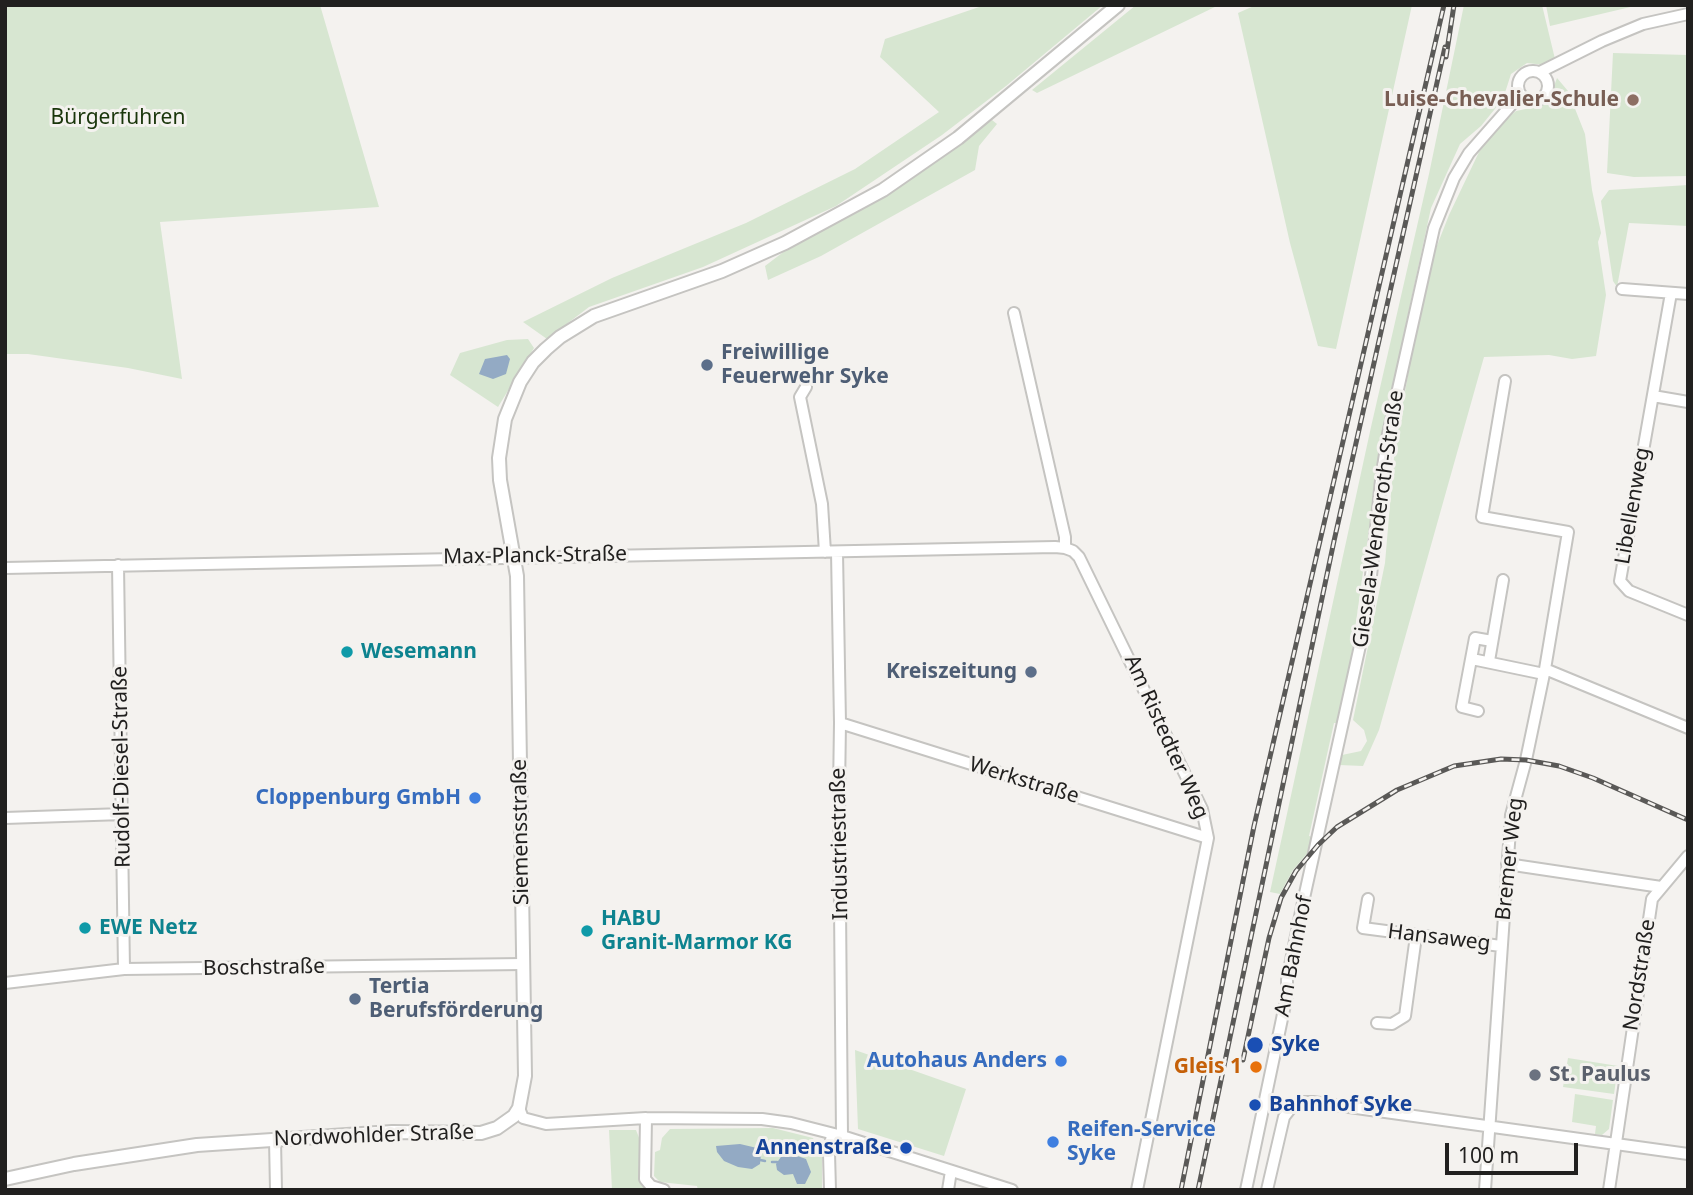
<!DOCTYPE html>
<meta charset="utf-8">
<style>
body{margin:0}
#map{position:relative;width:1693px;height:1195px;overflow:hidden;background:#f4f2ef;font-family:"Noto Sans",sans-serif}
canvas{display:block}
.frame{position:absolute;inset:0;border:7px solid #21201f;pointer-events:none}
.scale{position:absolute;left:1445px;top:1143px;width:133px;height:32px;box-sizing:border-box;border:4px solid #21201f;border-top:0;padding-left:9px;font-size:21px;line-height:24px;white-space:nowrap;color:#21201f;-webkit-text-stroke:5px #f4f2ef;paint-order:stroke}
</style>
<div id="map">
<canvas width="1693" height="1195"></canvas>
<div class="frame"></div>
<div class="scale">100 m</div>
</div>
<script>
const context = document.querySelector('canvas').getContext('2d');
context.lineJoin = 'round';
function paint(path, color) { context.fillStyle = color; context.fill(path, 'evenodd'); }
const poly = rows => new Path2D(rows.map(r => 'M' + r).join(''));
function stroke(path, color, width, dash) { context.strokeStyle = color; context.lineWidth = width; context.lineCap = dash ? 'butt' : 'round'; context.setLineDash(dash || []); context.stroke(path); }
function label(font, color, halo, rows, align = 'center') {
  context.font = font + ' "Noto Sans",sans-serif'; context.lineWidth = 6; context.setLineDash([]); context.textBaseline = 'middle'; context.strokeStyle = halo; context.fillStyle = color; for (const [text, x, y, turn = 0] of rows) {
    context.save(); context.translate(x, y); context.rotate((+turn || 0) * Math.PI / 180); context.textAlign = isNaN(turn) ? turn : align; if (halo) context.strokeText(text, 0, 0); context.fillText(text, 0, 0); context.restore();
  }
}
paint(poly([
 [5,5,320,5,379,207,160,222,182,379,128,368,28,354,5,354],
 [985,5,1103,5,1006,86,942,135,836,206,703,267,589,307,547,339,523,322,612,278,746,223,855,169,939,112,880,57,885,39],
 [1136,5,1219,5,1037,93,1032,90],
 [1256,5,1412,5,1336,349,1318,346,1290,243,1238,13],
 [1464,5,1542,5,1555,59,1545,65,1527,63,1511,74,1503,99,1481,126,1460,144,1431,208,1383,430,1348,679,1339,723,1334,723,1309,836,1316,838,1317,842,1293,870,1280,894,1270,892,1371,427,1429,174],
 [1546,5,1639,5,1550,26],
 [1613,53,1688,55,1688,176,1634,177,1607,173],
 [1557,78,1568,91,1585,134,1592,190,1601,233,1598,242,1606,295,1596,356,1572,359,1549,355,1484,357,1379,730,1363,766,1339,765,1342,755,1361,751,1367,741,1364,730,1353,720,1385,563,1395,446,1427,271,1449,215,1479,152,1498,126,1516,111,1540,106,1549,100],
 [992,120,997,124,979,146,975,170,821,256,768,280,765,266,790,247,892,192],
 [1688,185,1688,226,1629,223,1617,287,1613,281,1601,201,1609,190],
 [528,339,534,348,498,407,450,375,460,353,507,340],
 [855,1050,966,1089,944,1156,858,1129],
 [1568,1058,1618,1066,1614,1094,1563,1087],
 [1575,1094,1613,1100,1609,1129,1602,1135,1595,1134,1596,1126,1572,1122],
 [773,1128,813,1138,822,1156,822,1190,698,1190,697,1186,660,1182,654,1176,655,1152,660,1150,662,1138,670,1129],
 [609,1130,636,1130,642,1145,642,1183,647,1190,612,1190]
]), '#d7e6d1');
paint(poly([
 [507,355,510,359,506,374,493,379,479,374,485,359],
 [740,1144,757,1148,761,1154,760,1164,752,1169,738,1167,724,1161,717,1152,716,1146],
 [789,1153,806,1159,811,1172,805,1184,797,1184,793,1174,784,1175,777,1170,776,1164,783,1154]
]), '#93aac4');
stroke(poly([
 [760,1160,765,1161],
 [772,1162,777,1162]
]), '#93aac4', 2.5);
const minor = poly([
 '1518 86a15 15 0 1 1 30 0a15 15 0 1 1-30 0Z',
 [1540,72,1602,41,1643,24,1688,14],
 [1622,289,1688,294],
 [1671,293,1620,581,1629,591,1688,615],
 [1014,313,1065,537,1065,548],
 [806,387,800,397,822,504,825,552],
 [1653,396,1688,402],
 [837,552,840,723,839,791,842,1136],
 [118,565,124,969],
 [5,568,1055,547,1065,548,1073,551,1079,557,1202,809,1208,838,1137,1190],
 [1472,659,1544,674],
 [1489,661,1503,580],
 [1545,669,1688,728],
 [1478,711,1462,707,1475,638,1492,641],
 [840,723,1208,838],
 [5,818,123,814],
 [1507,864,1661,887],
 [1368,899,1363,928,1501,946],
 [5,983,124,969,523,964],
 [1377,1023,1392,1024,1405,1016,1416,936],
 [519,1108,523,1118,546,1124,646,1118,762,1119,791,1123,842,1136,1012,1190],
 [646,1118,645,1179,651,1186,664,1190],
 [275,1140,276,1190],
 [830,1190,829,1153,832,1134],
 [948,1190,951,1171],
 [1246,1190,1287,995,1287,980,1302,907,1367,614,1381,480,1388,434,1434,228,1454,178,1469,153,1520,95],
 [1267,1190,1284,1117,1291,1108,1301,1102,1313,1102,1688,1154],
 [1485,1190,1511,815,1526,760,1545,669,1568,532,1482,517,1505,381],
 [1609,1190,1652,899,1688,856]
]);
const major = poly([
 [5,1179,74,1164,197,1145,392,1132,481,1133,497,1128,514,1116,519,1108,525,1076,517,576,500,480,499,458,505,419,520,382,533,362,546,349,560,337,594,316,722,271,785,243,883,190,958,138,1118,5]
]);
stroke(minor, '#c5c4c1', 14);
stroke(major, '#c5c4c1', 16);
stroke(minor, '#fff', 10);
stroke(major, '#fff', 12);
const rail = poly([
 [1446,57,1454,5],
 [1243,1060,1269,938,1281,898,1296,871,1318,845,1337,827,1397,790,1454,766,1501,759,1526,760,1559,766,1593,778,1688,820],
 [1181,1190,1254,826,1444,5],
 [1198,1190,1334,541,1445,47]
]);
stroke(rail, '#5a5957', 5);
stroke(rail, '#f4f2ef', 2.5, [8]);
for (const [x, y, r, color] of [
 [1633,100,7,"#8d6e63"],
 [707,365,7,"#5c6f8a"],
 [347,652,7,"#0f9aa8"],
 [1031,672,7,"#5c6f8a"],
 [475,798,7,"#3f7fe0"],
 [85,928,7,"#0f9aa8"],
 [587,931,7,"#0f9aa8"],
 [355,999,7,"#5c6f8a"],
 [1255,1045,9,"#1a4fb4"],
 [1061,1061,7,"#3f7fe0"],
 [1256,1067,7,"#e8710a"],
 [1535,1075,7,"#6b7280"],
 [1255,1105,7,"#1a4fb4"],
 [1053,1142,7,"#3f7fe0"],
 [906,1148,7,"#1a4fb4"]
]) { const dot = new Path2D(); dot.arc(x, y, r, 0, 2 * Math.PI); context.fillStyle = color; context.fill(dot); stroke(dot, '#f4f2ef', 2.5); }
label('bold 21px', '#785e54', '#f4f2ef', [
 ["Luise-Chevalier-Schule",1619,100]
], 'right');
label('21px', '#19350a', '#f4f2ef', [
 ["Bürgerfuhren",118,118]
]);
label('bold 21px', '#4e5e75', '#f4f2ef', [
 ["Freiwillige",721,353],
 ["Feuerwehr Syke",721,377],
 ["Kreiszeitung",1017,672,"right"],
 ["Tertia",369,987],
 ["Berufsförderung",369,1011]
], 'left');
label('21px', '#21201f', '#f4f2ef', [
 ["Libellenweg",1633,506,-80],
 ["Giesela-Wenderoth-Straße",1379,519,-82],
 ["Max-Planck-Straße",535,556,-1],
 ["Am Ristedter Weg",1166,737,66],
 ["Rudolf-Diesel-Straße",122,767,-91],
 ["Werkstraße",1024,781,17],
 ["Siemensstraße",521,832,-91],
 ["Industriestraße",840,844,-91],
 ["Bremer Weg",1510,859,-84],
 ["Hansaweg",1439,938,7],
 ["Am Bahnhof",1294,956,-79],
 ["Boschstraße",264,968,-1],
 ["Nordstraße",1640,975,-81],
 ["Nordwohlder Straße",374,1136,-2]
]);
label('bold 21px', '#0d838f', '#f4f2ef', [
 ["Wesemann",361,652],
 ["HABU",601,919],
 ["Granit-Marmor KG",601,943],
 ["EWE Netz",99,928]
], 'left');
label('bold 21px', '#366cbe', '#f4f2ef', [
 ["Cloppenburg GmbH",461,798],
 ["Autohaus Anders",1047,1061],
 ["Reifen-Service",1067,1130,"left"],
 ["Syke",1067,1154,"left"]
], 'right');
label('bold 21px', '#164399', '#f4f2ef', [
 ["Syke",1271,1045],
 ["Bahnhof Syke",1269,1105],
 ["Annenstraße",892,1148,"right"]
], 'left');
label('bold 21px', '#c56008', '#f4f2ef', [
 ["Gleis 1",1242,1067]
], 'right');
label('bold 21px', '#5b616d', '#f4f2ef', [
 ["St. Paulus",1549,1075]
], 'left');
</script>
